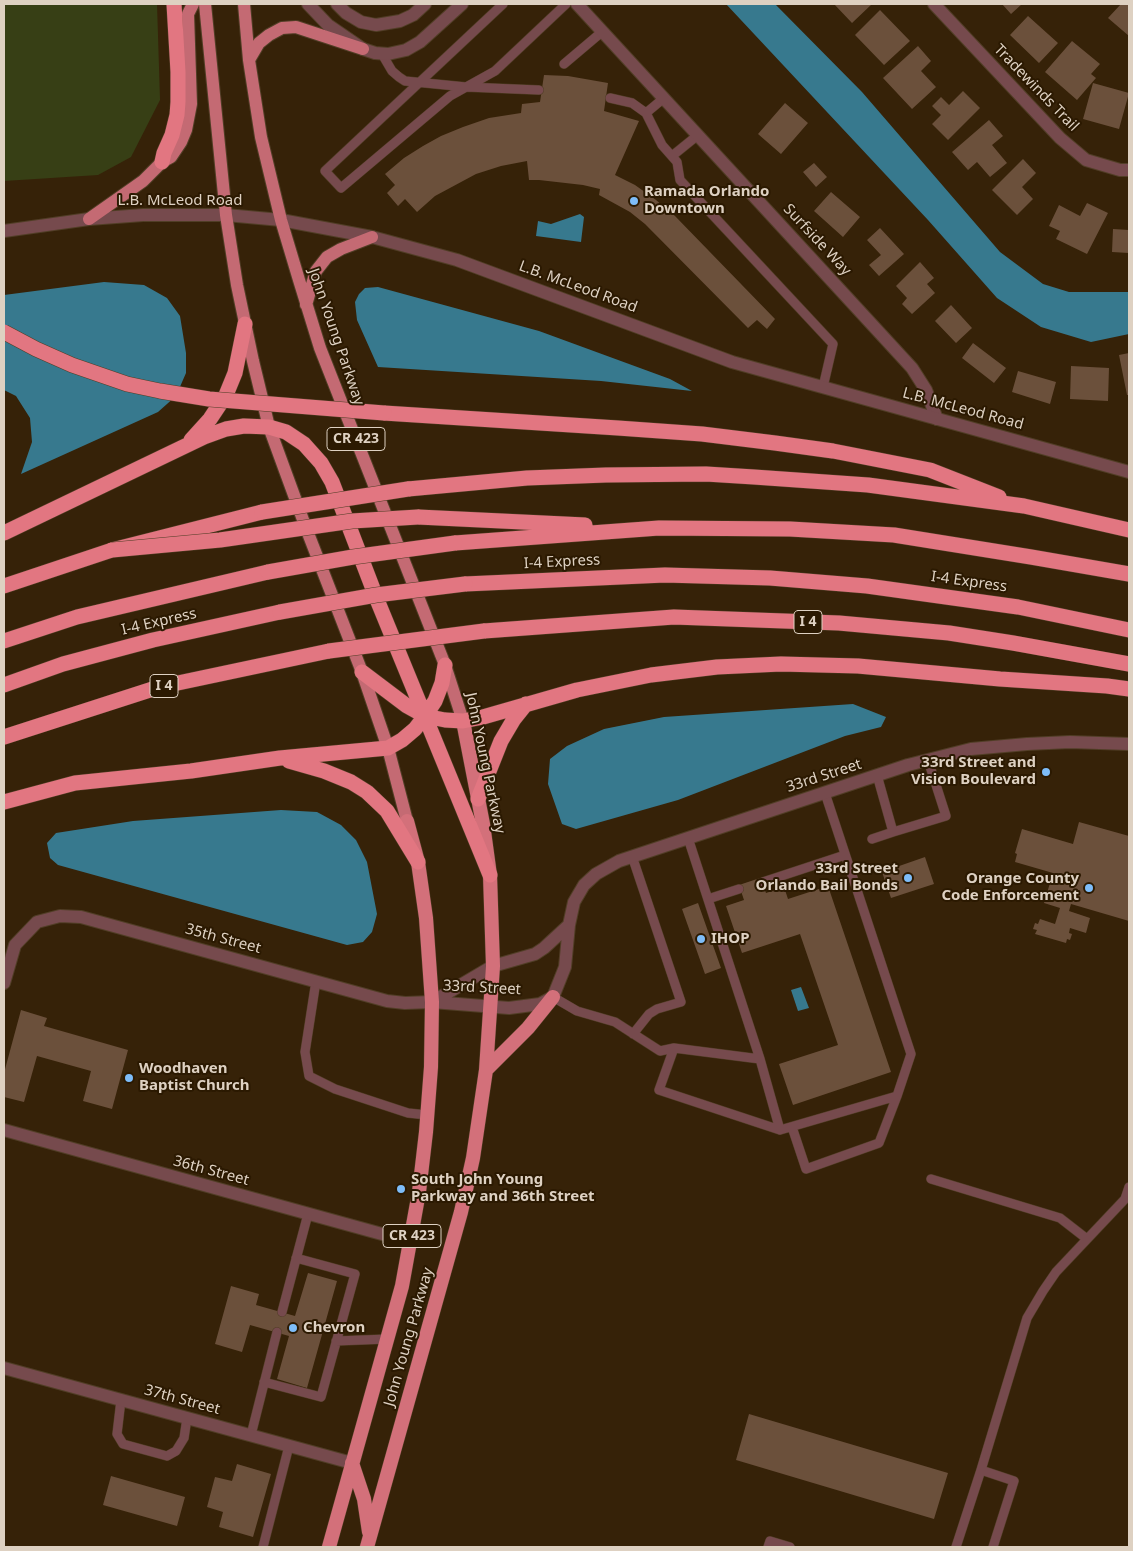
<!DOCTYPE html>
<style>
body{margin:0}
#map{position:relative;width:1133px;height:1551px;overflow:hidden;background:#362208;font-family:"Noto Sans",sans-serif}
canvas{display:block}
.frame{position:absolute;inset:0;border:5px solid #ded1c2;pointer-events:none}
</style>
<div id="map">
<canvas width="1133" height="1551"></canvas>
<div class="frame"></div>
</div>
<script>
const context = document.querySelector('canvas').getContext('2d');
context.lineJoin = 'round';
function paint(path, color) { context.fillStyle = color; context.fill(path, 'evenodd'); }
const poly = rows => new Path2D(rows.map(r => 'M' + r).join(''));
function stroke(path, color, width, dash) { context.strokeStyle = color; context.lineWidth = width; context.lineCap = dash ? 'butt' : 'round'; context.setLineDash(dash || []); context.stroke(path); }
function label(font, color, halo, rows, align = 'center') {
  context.font = font + ' "Noto Sans",sans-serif'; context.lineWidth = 4; context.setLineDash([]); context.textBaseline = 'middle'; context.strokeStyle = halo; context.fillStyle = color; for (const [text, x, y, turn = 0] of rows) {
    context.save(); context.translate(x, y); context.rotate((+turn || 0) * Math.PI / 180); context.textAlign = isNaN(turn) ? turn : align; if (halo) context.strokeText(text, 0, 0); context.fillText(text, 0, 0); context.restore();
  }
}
paint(poly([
 [4,4,157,4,160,100,131,157,98,175,4,181]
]), '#373f15');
paint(poly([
 [726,4,775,4,862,92,1000,252,1043,284,1069,292,1129,292,1129,334,1091,342,1041,327,997,298,928,220],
 [580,214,584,217,581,242,536,236,538,221,551,224],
 [104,282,144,285,167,298,180,316,186,353,186,373,176,396,158,412,21,474,32,442,30,418,16,396,4,390,4,295],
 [378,287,539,331,670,379,692,391,601,381,378,367,357,320,355,302,359,294,365,288],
 [853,704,886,717,881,727,845,736,678,800,576,829,562,824,548,784,550,759,567,746,604,729,664,717],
 [281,810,317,812,341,825,356,840,367,862,377,914,372,932,363,942,347,945,58,865,50,858,47,843,56,833,133,821],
 [801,987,809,1008,798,1011,791,990]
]), '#37798e');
paint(poly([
 [834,4,872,4,852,23],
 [1002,4,1022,4,1011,14],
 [1121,4,1129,4,1129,36,1108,18],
 [880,10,910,41,884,65,855,35],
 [1028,16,1058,43,1039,63,1010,35],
 [1072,41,1100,64,1091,74,1096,78,1077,100,1045,72],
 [918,46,931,61,921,71,936,87,912,109,883,78],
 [544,75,568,76,608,83,604,111,639,121,615,175,635,185,656,200,675,216,775,319,767,329,757,320,748,328,645,224,630,212,599,195,600,189,583,185,539,180,529,180,527,161,501,166,476,174,435,196,417,212,405,199,398,206,387,193,395,185,385,174,404,158,423,146,441,136,463,127,489,118,521,113,522,104,540,102],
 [1093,83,1129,93,1119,129,1083,119],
 [963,91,980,108,948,140,932,124,941,115,932,106,941,97,949,105],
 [785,103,808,123,781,154,758,134],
 [989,120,1003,136,992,145,1007,163,990,177,977,162,968,170,952,152],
 [1023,159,1036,173,1022,187,1033,199,1017,215,992,190],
 [814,163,827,177,816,187,803,172],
 [831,192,860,217,843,237,814,211],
 [1087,203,1108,213,1087,254,1056,239,1060,231,1049,226,1059,205,1080,216],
 [880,228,904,254,879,276,869,265,881,255,867,240],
 [1113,229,1129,230,1129,253,1112,252],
 [920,262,934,278,927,284,935,293,912,314,902,304,907,298,896,286],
 [951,305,972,328,956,343,935,321],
 [973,343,1006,368,994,383,962,358],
 [1129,353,1129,395,1127,395,1119,355],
 [1071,366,1109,368,1108,401,1070,399],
 [1018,371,1056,382,1050,404,1012,392],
 [1079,822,1129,836,1129,921,1071,904,1069,911,1090,918,1086,933,1070,928,1069,933,1072,934,1070,940,1067,939,1066,943,1035,934,1037,930,1033,929,1035,923,1038,924,1040,919,1055,924,1060,908,1044,903,1053,873,1015,862,1017,854,1015,853,1022,829,1073,844],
 [925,857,934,884,891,898,882,872],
 [760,878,766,893,784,887,788,899,828,886,891,1072,793,1105,779,1064,838,1045,800,934,742,953,726,906,744,900,739,885],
 [698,903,721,968,705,974,682,909],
 [21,1010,47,1018,44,1026,128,1050,112,1109,83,1101,91,1071,37,1056,24,1102,4,1097,4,1073],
 [308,1273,337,1281,307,1388,277,1379,289,1336,250,1325,242,1352,215,1344,231,1286,259,1294,256,1305,295,1316],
 [749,1414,948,1473,934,1519,736,1460],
 [237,1464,271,1474,253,1537,219,1527,223,1512,207,1507,215,1477,232,1481],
 [111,1476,185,1497,177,1526,103,1505]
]), '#6b503b');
const service = poly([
 [503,4,325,171,341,188,450,96,495,71,566,4],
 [382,54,392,71,399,77,405,81,466,87,539,90],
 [564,64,603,31],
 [610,98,632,103,646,113,662,145,677,162,680,180,833,344,823,387],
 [646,113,664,98],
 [672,156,698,135],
 [877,775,893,832,946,816,928,760],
 [872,839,893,832],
 [632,856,681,1002,657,1009,649,1014,633,1034],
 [763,882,845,855],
 [708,899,739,889],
 [316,981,305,1052,309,1076,335,1089,408,1113,427,1115],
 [553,997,577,1011,615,1022,660,1051,674,1048,760,1059,688,838],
 [674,1048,659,1090,780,1130],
 [760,1059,780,1130,897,1096,911,1054,825,793],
 [792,1127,806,1169,879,1143,897,1096],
 [931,1179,1060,1218,1087,1239],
 [282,1312,308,1214],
 [336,1341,387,1339],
 [264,1382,321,1397,355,1274,296,1258],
 [121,1400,117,1434,123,1444,167,1456,176,1451,184,1438,187,1418],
 [251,1435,277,1332],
 [981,1470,1014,1481,993,1547],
 [263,1547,289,1446],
 [768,1547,770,1541,790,1547],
 [956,1547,981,1470,1027,1318,1043,1291,1056,1272,1125,1199,1129,1187]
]);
const minor = poly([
 [308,4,328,25,363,49,375,53,388,54,406,50,420,42,462,4],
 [337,4,346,13,361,22,376,25,400,21,413,15,425,4],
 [577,4,912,368,926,390,937,419],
 [934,4,1060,138,1086,160,1120,170,1129,170],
 [4,983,15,945,37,922,60,916,81,917,387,1001,405,1003,432,1002],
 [4,1130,411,1242],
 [4,1368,352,1463]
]);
const tertiary = poly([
 [4,231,89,219,143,215,226,215,281,220,372,237,457,260,732,362,1129,472],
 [432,1002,509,1008,540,1004,553,997,565,967,569,925,574,902,584,885,596,874,619,861,908,765,971,749,1027,744,1070,742,1129,744],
 [432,1002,493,966,535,954,544,948,569,925]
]);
const primary = poly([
 [205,4,226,215,237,285,253,361,269,427,306,528,362,672,388,748,407,821],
 [244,4,249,60,261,137,281,220,299,280,320,348,445,665,463,721],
 [249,60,259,43,269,35,282,28,296,27,363,49],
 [89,219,143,181,162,162,171,157,181,142,186,130,191,104,188,14,193,4],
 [306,305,316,271,327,257,341,249,372,237]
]);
const trunk = poly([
 [486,1070,528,1028,553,997],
 [352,1463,364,1499,369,1532],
 [329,1547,402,1286,419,1192,426,1132,431,1067,432,1002,426,918,418,862,407,821],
 [367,1547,461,1212,473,1158,486,1070,493,966,490,875,483,824,463,721]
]);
const motorway = poly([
 [162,162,164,153,172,135,177,115,178,102,178,72,174,4],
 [384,413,618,428,702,434,775,443,833,451,930,470,999,497],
 [191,440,210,419,226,395,235,373,245,324],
 [408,489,527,478,606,475,706,474,754,477,868,485,1024,506,1129,530],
 [418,517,585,525],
 [4,533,204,437,226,429,244,426,269,427,286,432,304,444,321,463,332,482,378,602,490,875],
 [455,543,659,528,790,529,894,535,1031,557,1129,574],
 [465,584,665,575,770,578,867,586,1018,607,1129,630],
 [4,586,112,550,262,512],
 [484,631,674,617,839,623,949,633,1013,643,1129,664],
 [4,641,77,617,268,572],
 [362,672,407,706,425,716,445,720,463,721,483,717,577,690,651,675,717,667,781,664,858,666,1000,679,1107,686,1129,689],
 [4,685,63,664,153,640,280,612],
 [4,737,159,687,329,651],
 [289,761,324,771,351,782,367,792,387,811,418,862],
 [478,799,501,741,514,719,526,704],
 [4,802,75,783,191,771,280,758,388,748,402,740,415,729,425,716,435,701,442,683,445,665]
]);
stroke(service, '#513e26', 10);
stroke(minor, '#513e26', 14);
stroke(tertiary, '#513e26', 14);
stroke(primary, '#513e26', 14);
stroke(trunk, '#513e26', 15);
stroke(motorway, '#513e26', 16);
stroke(service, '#764a4d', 9);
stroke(minor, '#764a4d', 12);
stroke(tertiary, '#764a4d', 12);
stroke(primary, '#c46a73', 12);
stroke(trunk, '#d3707a', 14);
stroke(motorway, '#e27681', 15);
const motorwayBridge = poly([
 [4,332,36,349,72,365,127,384,160,391,209,399,384,413],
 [262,512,408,489],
 [112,550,220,540,352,521,418,517],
 [268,572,353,557,455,543],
 [280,612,376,595,465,584],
 [329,651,484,631]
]);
stroke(motorwayBridge, '#513e26', 16, []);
stroke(motorwayBridge, '#e27681', 15);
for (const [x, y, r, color] of [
 [634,201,5,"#7ebdf9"],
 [1046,772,5,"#7ebdf9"],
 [908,878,5,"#7ebdf9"],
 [1089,888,5,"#7ebdf9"],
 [701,939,5,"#7ebdf9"],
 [129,1078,5,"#7ebdf9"],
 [401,1189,5,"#7ebdf9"],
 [293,1328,5,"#7ebdf9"]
]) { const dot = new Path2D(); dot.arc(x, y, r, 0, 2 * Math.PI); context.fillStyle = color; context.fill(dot); stroke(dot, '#2b1901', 2); }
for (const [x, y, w] of [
 [356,439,58],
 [808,622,28],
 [164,686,28],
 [412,1236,58]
]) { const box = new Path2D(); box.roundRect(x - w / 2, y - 11.5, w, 23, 4); context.fillStyle = '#2b1901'; context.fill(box); stroke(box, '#ded1c2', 1); }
label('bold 14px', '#ded1c2', null, [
 ["CR 423",356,439],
 ["I 4",808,622],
 ["I 4",164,686],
 ["CR 423",412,1236]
]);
label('15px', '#ded1c2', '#2b1901', [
 ["Tradewinds Trail",1036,88,46],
 ["L.B. McLeod Road",180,201],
 ["Surfside Way",817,240,47],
 ["L.B. McLeod Road",578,287,20],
 ["John Young Parkway",336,337,71],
 ["L.B. McLeod Road",963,409,15],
 ["I-4 Express",562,562,-3],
 ["I-4 Express",969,582,8],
 ["I-4 Express",159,622,-13],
 ["John Young Parkway",485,763,78],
 ["33rd Street",824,776,-18],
 ["35th Street",223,939,15],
 ["33rd Street",482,988,3],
 ["36th Street",211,1171,15],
 ["John Young Parkway",409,1337,-74],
 ["37th Street",182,1400,15]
]);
label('bold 15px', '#ded1c2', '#2b1901', [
 ["Ramada Orlando",644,192],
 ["Downtown",644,209],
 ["33rd Street and",1036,763,"right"],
 ["Vision Boulevard",1036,780,"right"],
 ["33rd Street",898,869,"right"],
 ["Orlando Bail Bonds",898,886,"right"],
 ["Orange County",1079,879,"right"],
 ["Code Enforcement",1079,896,"right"],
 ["IHOP",711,939],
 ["Woodhaven",139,1069],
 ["Baptist Church",139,1086],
 ["South John Young",411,1180],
 ["Parkway and 36th Street",411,1197],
 ["Chevron",303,1328]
], 'left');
</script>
